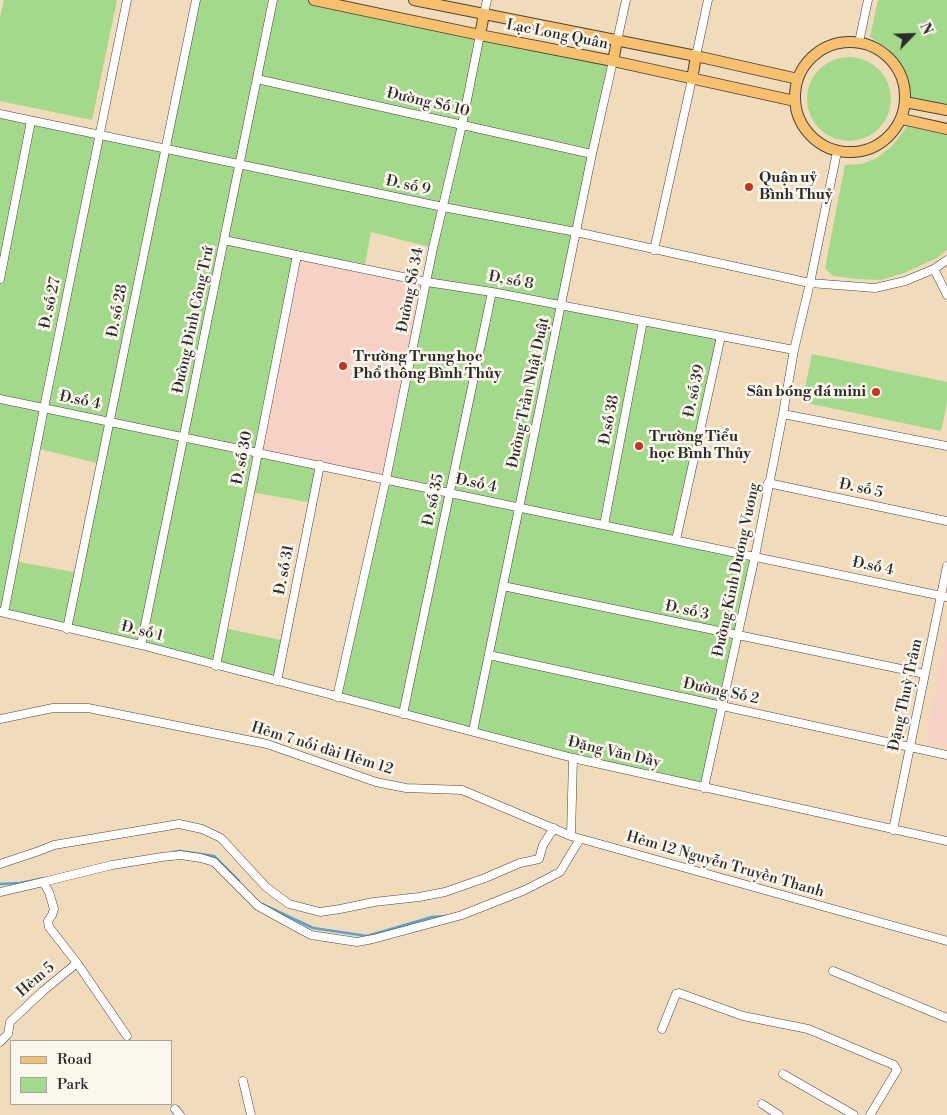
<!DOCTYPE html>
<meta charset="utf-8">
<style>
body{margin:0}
#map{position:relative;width:947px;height:1115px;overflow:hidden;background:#f0dbba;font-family:"Libre Bodoni",serif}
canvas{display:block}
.legend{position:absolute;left:10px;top:1040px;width:162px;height:65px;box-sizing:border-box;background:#fbf7ec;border:1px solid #a8a59f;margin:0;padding:6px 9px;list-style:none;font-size:15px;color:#2b2b2b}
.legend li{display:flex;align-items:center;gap:10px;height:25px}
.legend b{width:25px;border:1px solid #a8a59f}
.north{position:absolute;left:887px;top:10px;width:50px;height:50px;-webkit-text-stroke:4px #fbf7ec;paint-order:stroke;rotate:66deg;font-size:14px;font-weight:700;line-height:20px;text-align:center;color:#2b2b2b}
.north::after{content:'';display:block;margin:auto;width:18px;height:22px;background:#2b2b2b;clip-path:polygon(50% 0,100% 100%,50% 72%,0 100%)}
</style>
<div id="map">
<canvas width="947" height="1115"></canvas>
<ul class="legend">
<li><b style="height:6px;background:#f8bf6c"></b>Road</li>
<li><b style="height:14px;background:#a3d98a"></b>Park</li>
</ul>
<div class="north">N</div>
</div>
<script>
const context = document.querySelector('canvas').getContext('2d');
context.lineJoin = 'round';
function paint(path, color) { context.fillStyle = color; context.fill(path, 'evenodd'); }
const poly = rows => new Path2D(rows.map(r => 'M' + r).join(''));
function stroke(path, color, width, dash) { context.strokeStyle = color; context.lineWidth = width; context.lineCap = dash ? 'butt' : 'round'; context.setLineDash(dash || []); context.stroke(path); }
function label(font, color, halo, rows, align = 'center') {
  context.font = font + ' "Libre Bodoni",serif'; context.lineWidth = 5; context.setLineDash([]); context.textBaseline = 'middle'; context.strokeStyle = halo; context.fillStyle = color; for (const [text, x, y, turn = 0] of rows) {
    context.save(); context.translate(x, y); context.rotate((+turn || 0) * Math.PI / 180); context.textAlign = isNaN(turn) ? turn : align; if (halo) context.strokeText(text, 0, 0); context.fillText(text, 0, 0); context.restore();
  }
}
paint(poly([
 [300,258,424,281,384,477,261,451],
 [947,635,947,747,930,744,926,738]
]), '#f7d1c6');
paint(poly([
 [4,0,117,0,92,120,0,101,0,17],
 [196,0,314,0,613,61,561,304,717,338,674,539,755,556,704,788,337,697,433,248,371,232,365,264,245,244,297,255,259,453,320,465,313,503,251,492,224,628,285,641,277,681,0,612,0,114,165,149],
 [36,448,101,464,79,573,14,561],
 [878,0,947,0,947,104,911,97,909,81,901,65,889,49,870,37],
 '807 99a42 42 0 1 1 84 0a42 42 0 1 1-84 0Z',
 [907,126,947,135,947,250,937,258,904,273,881,280,857,279,833,276,825,268,845,165,861,164,877,158,893,145],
 [812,354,947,382,947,403,941,431,802,402]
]), '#a3d98a');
stroke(poly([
 [173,852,180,851,214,856,239,881],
 [0,884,20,883,45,878],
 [262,904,313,928,367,936,432,917,446,916]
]), '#5aa2d1', 2.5);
const minor = poly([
 [484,14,487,0],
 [617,41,626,0],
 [859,42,868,0],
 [696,56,708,0],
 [257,79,592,154],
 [0,114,443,207,576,232,810,283,875,288,905,281,934,269,947,260],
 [224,240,427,282,492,292,794,350],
 [654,250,692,79],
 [934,269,947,295],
 [0,279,31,121],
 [0,399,947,597],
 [783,414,947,446],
 [768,483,947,521],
 [604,525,643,321],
 [676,540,721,336],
 [503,586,925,674],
 [0,612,141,645,573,758,947,841],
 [4,613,44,408,127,0],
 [67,629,196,0],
 [141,645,273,0],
 [489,655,947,755],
 [216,666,297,255],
 [277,681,320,465],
 [337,697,386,479,433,248,462,125,480,35],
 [403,714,492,292],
 [0,719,53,708,88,708,267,744,376,782,406,788,462,790,571,836],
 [473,731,592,154,613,61],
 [573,758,571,836,947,941],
 [704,788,755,556,783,414,794,350,810,283,837,152],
 [893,830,947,566],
 [0,864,39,851,54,845,179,824,202,829,221,838,266,887,289,904,320,912,340,909,374,902,419,897,445,892,485,878,520,863,539,859,543,845,554,828],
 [43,882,112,865,162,857,180,855,201,858,214,862,258,906,287,922,311,935,357,942,373,939,462,915,525,890,560,872,580,839],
 [0,892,43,882,49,892,54,909,52,915,48,921,49,927,77,963,127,1036],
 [833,971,947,1018],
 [662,1029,676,994,679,993,743,1016,808,1029,894,1065,897,1070,870,1115],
 [0,1042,8,1034,10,1022,43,991,77,963],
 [783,1074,854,1115],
 [243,1081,251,1115],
 [762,1104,779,1115],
 [175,1109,180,1115]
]);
const major = poly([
 [314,0,480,35,613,61,795,101],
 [414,0,696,56,798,79],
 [480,35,484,14],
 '795 97a55 55 0 1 1 110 0a55 55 0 1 1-110 0Z',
 [613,61,617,41],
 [692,79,696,56],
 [905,102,947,110],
 [902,119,947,129]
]);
stroke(minor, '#494540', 9);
stroke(major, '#494540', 12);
stroke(minor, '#fff', 8);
stroke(major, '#f8bf6c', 10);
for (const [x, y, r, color] of [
 [749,187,5,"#c8321e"],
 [343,366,5,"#c8321e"],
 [876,392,5,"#c8321e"],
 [639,446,5,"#c8321e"]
]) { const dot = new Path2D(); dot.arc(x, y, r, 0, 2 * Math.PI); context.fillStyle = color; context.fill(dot); stroke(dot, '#fbf7ec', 2); }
label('15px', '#2b2b2b', '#fbf7ec', [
 ["Lạc Long Quân",557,35,11],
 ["Đường Số 10",428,103,13],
 ["Đ. số 9",408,186,12],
 ["Đ, số 8",511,281,10],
 ["Đường Số 34",411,290,-79],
 ["Đ. số 27",51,303,-78],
 ["Đ. số 28",118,311,-79],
 ["Đường Đinh Công Trứ",194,320,-78],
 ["Đ. số 39",695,391,-78],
 ["Đường Trần Nhật Duật",529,393,-78],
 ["Đ.số 4",80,401,12],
 ["Đ.số 38",610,420,-79],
 ["Đ. số 30",243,458,-79],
 ["Đ.số 4",476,484,12],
 ["Đ. số 5",861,489,12],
 ["Đ. số 35",434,500,-78],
 ["Đ.số 4",873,567,12],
 ["Đ. số 31",285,570,-79],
 ["Đường Kinh Dương Vương",737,570,-78],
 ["Đ. số 3",687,611,12],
 ["Đ. số 1",142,632,14],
 ["Đường Số 2",721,692,12],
 ["Đặng Thuỳ Trâm",906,695,-78],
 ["Hẻm 7 nối dài Hẻm 12",322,749,17],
 ["Đặng Văn Dầy",614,753,13],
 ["Hẻm 12 Nguyễn Truyền Thanh",725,865,16],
 ["Hẻm 5",36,980,-41]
]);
label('bold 15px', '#2b2b2b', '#fbf7ec', [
 ["Quận uỷ",759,178],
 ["Bình Thuỷ",759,195],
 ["Trường Trung học",353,357],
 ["Phổ thông Bình Thủy",353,374],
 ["Sân bóng đá mini",866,392,"right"],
 ["Trường Tiểu",649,437],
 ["học Bình Thủy",649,454]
], 'left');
</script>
